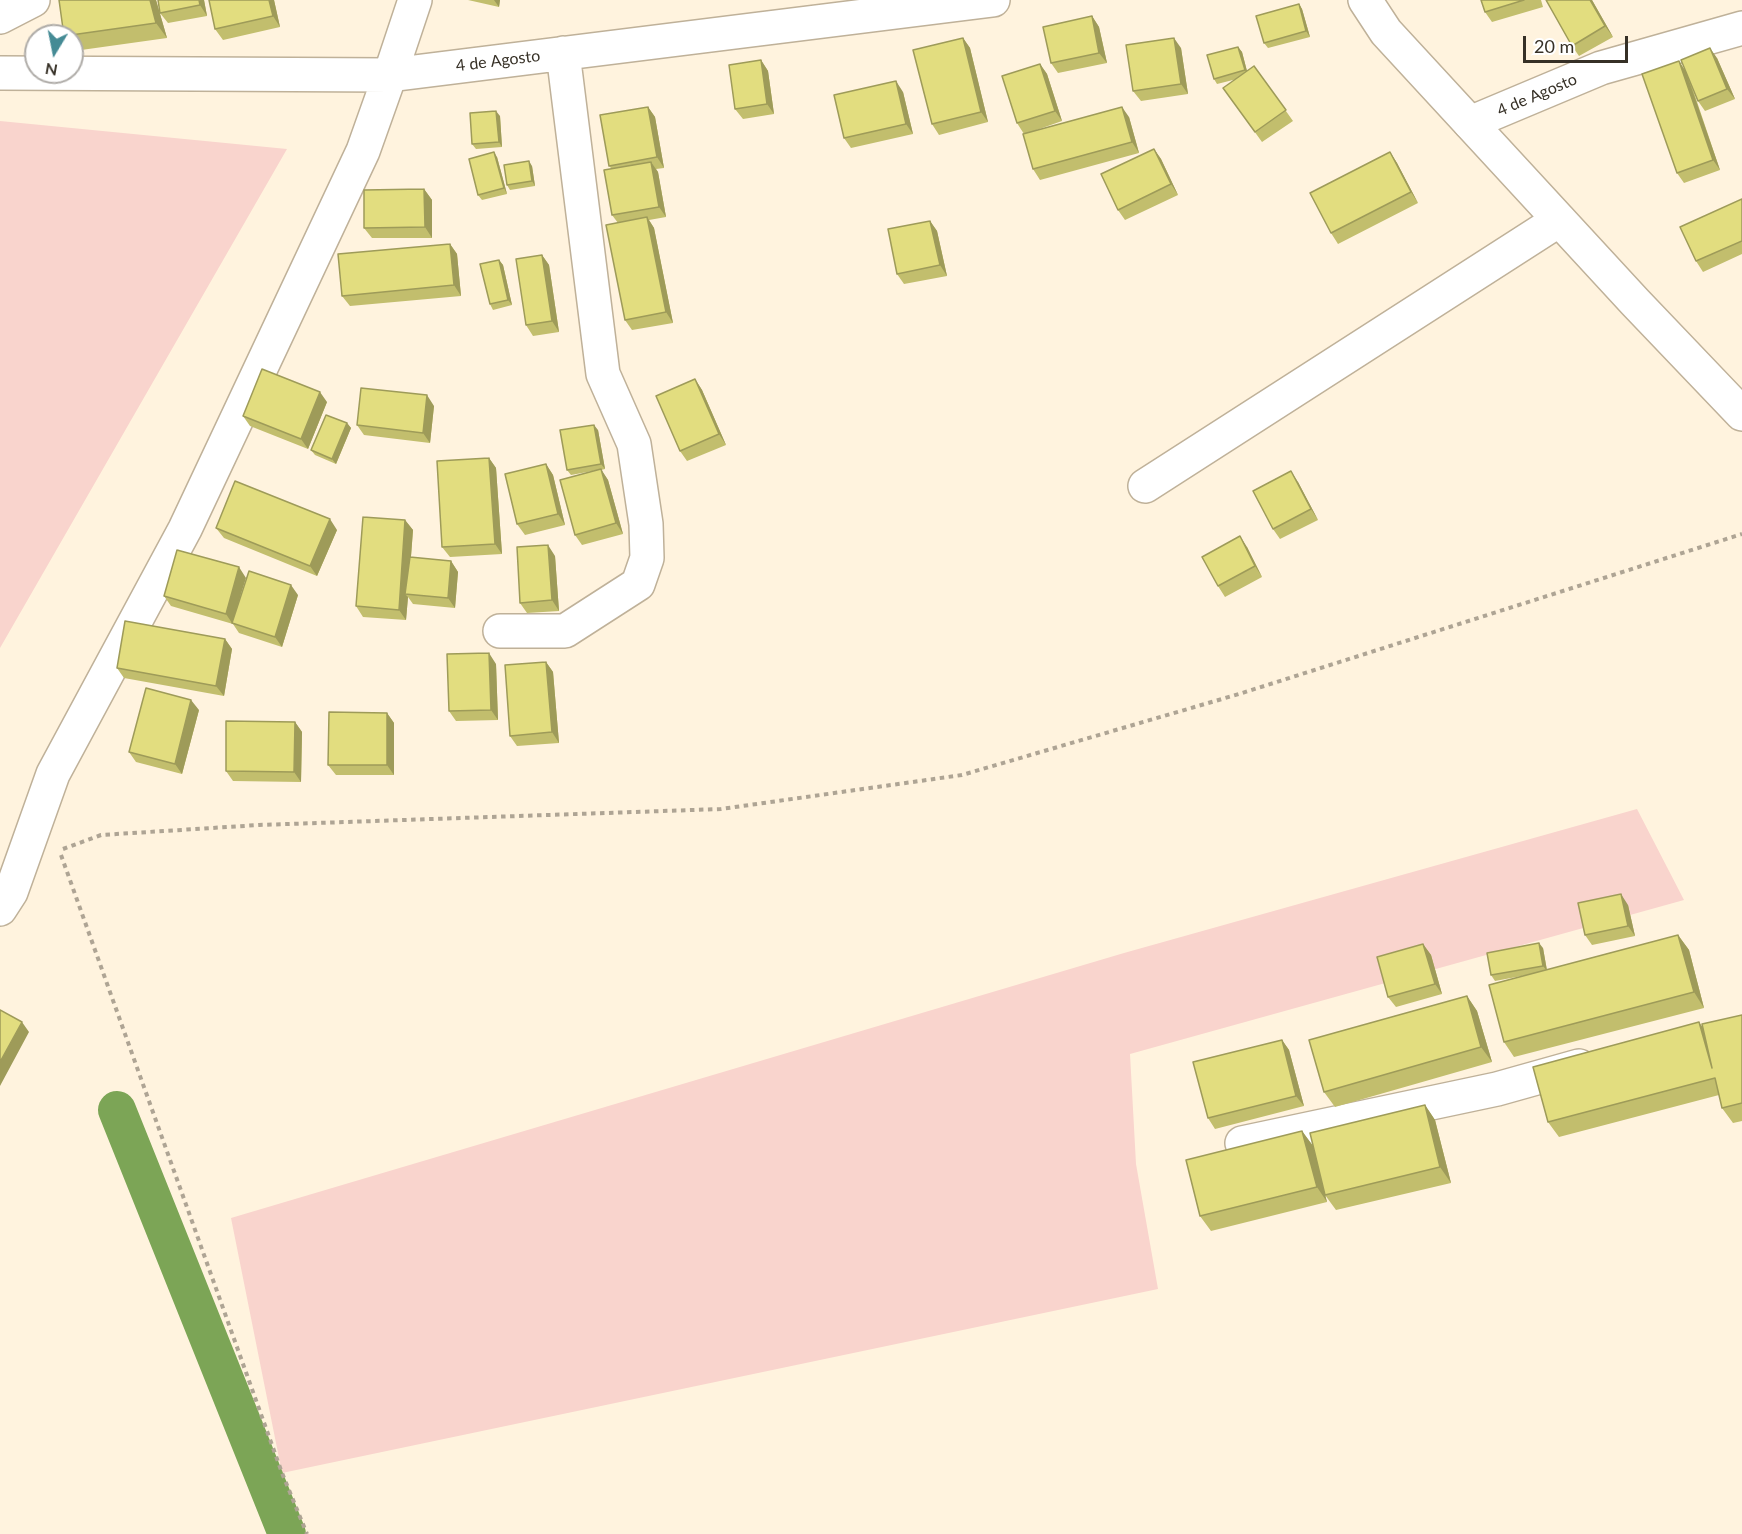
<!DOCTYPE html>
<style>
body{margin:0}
#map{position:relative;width:1742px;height:1534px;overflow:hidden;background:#fff3de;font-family:Lato,sans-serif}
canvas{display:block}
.north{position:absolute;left:24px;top:24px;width:60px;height:60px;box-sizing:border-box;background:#fff;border:2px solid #afaca8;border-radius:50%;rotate:190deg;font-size:16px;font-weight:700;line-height:24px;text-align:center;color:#363026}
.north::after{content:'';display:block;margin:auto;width:21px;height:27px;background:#458b95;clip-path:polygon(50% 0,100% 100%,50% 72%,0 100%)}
.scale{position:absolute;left:1523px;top:36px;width:105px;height:27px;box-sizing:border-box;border:3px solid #363026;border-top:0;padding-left:8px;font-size:18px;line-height:21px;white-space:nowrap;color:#363026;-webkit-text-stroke:4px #fff;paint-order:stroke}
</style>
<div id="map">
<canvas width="1742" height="1534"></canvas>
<div class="north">N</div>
<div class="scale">20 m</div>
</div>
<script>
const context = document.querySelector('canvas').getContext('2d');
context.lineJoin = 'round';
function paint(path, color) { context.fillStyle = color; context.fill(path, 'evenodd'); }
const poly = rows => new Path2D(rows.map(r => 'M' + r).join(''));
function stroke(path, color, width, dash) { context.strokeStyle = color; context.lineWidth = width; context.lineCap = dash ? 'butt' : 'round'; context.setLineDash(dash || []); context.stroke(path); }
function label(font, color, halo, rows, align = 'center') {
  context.font = font + ' Lato,sans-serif'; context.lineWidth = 4.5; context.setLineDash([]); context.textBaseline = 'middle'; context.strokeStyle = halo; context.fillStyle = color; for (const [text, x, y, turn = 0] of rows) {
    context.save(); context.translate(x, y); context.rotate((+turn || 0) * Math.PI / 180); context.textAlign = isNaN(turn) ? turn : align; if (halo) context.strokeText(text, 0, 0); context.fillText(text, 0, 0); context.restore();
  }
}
paint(poly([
 [0,121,287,149,0,648],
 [1637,809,1684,900,1130,1054,1136,1164,1158,1289,282,1473,231,1218,1124,953]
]), '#f9d4cd');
stroke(poly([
 [117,1110,287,1534]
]), '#7ca556', 38);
const minor = poly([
 [0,17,33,0],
 [0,73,390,75,993,0],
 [1470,123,1601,68,1742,28],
 [1145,486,1559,220],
 [500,631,565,631,638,584,647,558,646,524,634,444,603,374,563,53],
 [0,909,11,892,53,774,185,529,363,151,390,75,415,0],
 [1242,1143,1497,1089,1579,1066]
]);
const tertiary = poly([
 [1365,0,1386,32,1635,302,1742,414]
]);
stroke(minor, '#bfb199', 36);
stroke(tertiary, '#bfb199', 36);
stroke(poly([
 [63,849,101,835,259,825,721,809,962,775,1239,694,1742,534],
 [61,855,282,1473,307,1534]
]), '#aea494', 4, [4.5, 4.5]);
stroke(minor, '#fff', 33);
stroke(tertiary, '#fff', 33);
paint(poly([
 [59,0,156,0,167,38,74,51,72,47,72,36,64,36],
 [158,0,204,0,207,16,168,23,160,13],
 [274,0,280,27,223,40,215,29],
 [468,0,500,0,499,7],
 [1481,0,1541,0,1543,7,1492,22,1485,12],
 [1546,0,1592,0,1613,37,1579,56,1572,46],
 [1299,4,1302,9,1310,37,1268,48,1264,43],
 [1092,16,1099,27,1107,63,1058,73,1051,63],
 [963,38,970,48,988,122,939,135,932,124],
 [1238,47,1242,52,1247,71,1254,66,1293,121,1262,142,1223,88,1237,79,1217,84,1214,79],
 [1181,48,1188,94,1141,101,1133,91],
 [1717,58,1735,99,1705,111,1698,101,1690,81,1720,170,1684,183,1677,173,1679,61,1684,69],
 [761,60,768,71,774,114,743,119,735,109],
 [1040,64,1047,74,1062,121,1028,133,1129,117,1139,153,1040,180,1033,169,1024,134,1017,123],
 [903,92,913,134,851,148,844,138],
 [648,107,655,117,664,168,656,169,658,172,666,217,649,220,654,228,673,323,632,330,625,320,618,223,612,215,611,168,609,166],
 [500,116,502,147,476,149,472,144],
 [1154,149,1161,159,1178,195,1125,220,1118,210],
 [1390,152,1397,163,1418,203,1338,244,1331,233],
 [497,157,507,194,482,200,478,195],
 [532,166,535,186,510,190,507,185],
 [424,189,432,200,432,238,372,238,364,228],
 [1742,199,1742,254,1703,272,1696,261],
 [930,221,937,231,947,276,904,284,897,274],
 [450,244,457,254,461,296,350,306,342,296],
 [542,255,549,265,559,332,533,336,526,325],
 [499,260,503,265,512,305,493,310,490,304],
 [695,379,702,390,726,445,687,461,680,451],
 [327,402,308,449,250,426,243,416],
 [434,406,430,443,364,435,357,425],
 [347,423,351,428,336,464,315,455,311,450],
 [598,430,605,469,601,470,608,480,623,534,582,545,575,535,598,470,571,475,567,470],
 [489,458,496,468,502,554,450,557,442,547],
 [546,464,553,475,565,525,525,535,517,524],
 [1298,482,1318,520,1280,539,1273,529],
 [405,520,413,530,411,557,451,561,458,572,455,608,413,604,408,597,406,620,363,617,356,606],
 [216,528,337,530,317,576,224,538],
 [1247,547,1262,577,1225,597,1218,586],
 [555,556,559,611,527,613,520,603],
 [298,595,282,647,239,633,233,624,171,606,164,596],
 [225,639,232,649,224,696,124,678,117,668],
 [546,662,553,672,559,743,517,746,510,736],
 [496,664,498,720,456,721,449,711],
 [199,710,182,774,136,762,129,752],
 [387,713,394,723,394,775,336,775,328,765],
 [295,722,302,732,301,782,233,781,226,771],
 [1628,905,1635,936,1592,945,1585,935],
 [1678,935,1689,950,1704,1008,1514,1057,1504,1042,1527,975,1495,981,1491,975,1543,948,1547,970],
 [1423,944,1431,955,1442,994,1396,1007,1388,997],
 [1467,996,1477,1011,1492,1062,1335,1107,1324,1092],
 [1742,1015,1742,1121,1733,1123,1722,1108,1719,1095,1559,1137,1548,1122,1703,1028],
 [1282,1040,1289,1050,1304,1106,1215,1129,1208,1118],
 [1425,1105,1435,1120,1451,1183,1336,1210,1325,1195,1327,1202,1211,1231,1200,1216,1302,1131,1313,1146,1324,1191]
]), '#c2be6d');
paint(poly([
 [150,0,156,0,167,38,156,23],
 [199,0,204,0,207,16,200,5],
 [269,0,274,0,280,27,273,16],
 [494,0,500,0,499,7],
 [1590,0,1592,0,1613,37,1605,26],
 [1299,4,1302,9,1310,37,1306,31],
 [1092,16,1099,27,1107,63,1099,53],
 [963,38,970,48,988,122,981,112],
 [1174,38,1181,48,1188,94,1181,84],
 [1238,47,1242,52,1248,75,1245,70],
 [1710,48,1717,58,1735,99,1727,89],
 [761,60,768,71,774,114,767,104],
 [1679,61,1686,72,1720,170,1713,160],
 [1040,64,1047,74,1062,121,1055,111],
 [896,81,903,92,913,134,906,124],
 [648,107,655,117,664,168,657,157],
 [1122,107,1129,117,1139,153,1132,142],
 [496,111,500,116,502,147,499,142],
 [1154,149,1161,159,1178,195,1171,184],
 [494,152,497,157,507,194,504,188],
 [1390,152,1397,163,1418,203,1411,192],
 [529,161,532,166,535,186,532,181],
 [651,162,658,172,666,217,659,207],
 [424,189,432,200,432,238,425,227],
 [647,217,654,228,673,323,666,312],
 [930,221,937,231,947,276,940,265],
 [450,244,457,254,461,296,454,285],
 [542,255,549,265,559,332,552,321],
 [499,260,503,265,512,305,508,300],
 [695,379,702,390,726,445,719,434],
 [320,392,327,402,308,449,301,439],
 [427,395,434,406,430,443,423,433],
 [347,423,351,428,336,464,332,459],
 [594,425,598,430,605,469,601,464],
 [489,458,496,468,502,554,495,544],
 [546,464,553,475,565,525,558,514],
 [601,469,608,480,623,534,616,523],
 [1291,471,1298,482,1318,520,1311,509],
 [330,519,337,530,317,576,310,566],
 [405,520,413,530,408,594,405,594,408,597,406,620,399,610],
 [1240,536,1247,547,1262,577,1255,566],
 [548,545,555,556,559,611,552,600],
 [451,561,458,572,455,608,448,598],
 [239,567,246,578,232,623,226,614],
 [291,585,298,595,282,647,275,637],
 [225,639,232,649,224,696,216,686],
 [489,653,496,664,498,720,491,710],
 [546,662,553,672,559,743,552,732],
 [191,700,199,710,182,774,175,764],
 [387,713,394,723,394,775,387,765],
 [295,722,302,732,301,782,294,772],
 [1621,894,1628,905,1635,936,1628,926],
 [1678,935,1689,950,1704,1008,1694,992],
 [1539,943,1543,948,1547,971,1543,966],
 [1423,944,1431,955,1442,994,1435,984],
 [1467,996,1477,1011,1492,1062,1481,1047],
 [22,1022,29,1032,0,1086,0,1062],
 [1699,1022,1710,1038,1712,1068],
 [1282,1040,1289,1050,1304,1106,1296,1096],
 [1425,1105,1435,1120,1451,1183,1440,1167],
 [1302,1131,1313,1146,1327,1202,1317,1187]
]), '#9e9b59');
const building = poly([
 [59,0,150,0,156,23,64,36,59,0],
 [158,0,199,0,200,5,160,13,158,0],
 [209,0,269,0,273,16,215,29,209,0],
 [1481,0,1524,0,1485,12,1481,0],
 [1546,0,1590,0,1605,26,1572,46,1546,0],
 [1299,4,1306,31,1264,43,1256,16,1299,4],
 [1092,16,1099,53,1051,63,1043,27,1092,16],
 [963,38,981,112,932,124,913,50,963,38],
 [1174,38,1181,84,1133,91,1126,45,1174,38],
 [1238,47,1245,70,1214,79,1207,55,1238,47],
 [1710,48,1727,89,1698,101,1681,60,1710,48],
 [761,60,767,104,735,109,729,65,761,60],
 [1679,61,1713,160,1677,173,1642,74,1679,61],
 [1040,64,1055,111,1017,123,1002,76,1040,64],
 [1254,66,1286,110,1255,132,1223,88,1254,66],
 [896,81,906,124,844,138,834,95,896,81],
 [648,107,657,157,609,166,600,115,648,107],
 [1122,107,1132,142,1033,169,1023,134,1122,107],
 [496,111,499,142,472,144,470,113,496,111],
 [1154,149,1171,184,1118,210,1101,174,1154,149],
 [494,152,504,188,478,195,469,159,494,152],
 [1390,152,1411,192,1331,233,1310,193,1390,152],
 [529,161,532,181,507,185,504,165,529,161],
 [651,162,659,207,612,215,604,170,651,162],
 [424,189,425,227,364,228,364,190,424,189],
 [1742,199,1742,241,1696,261,1680,227,1742,199],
 [647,217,666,312,625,320,606,225,647,217],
 [930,221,940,265,897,274,888,229,930,221],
 [450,244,454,285,342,296,338,254,450,244],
 [542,255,552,321,526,325,516,259,542,255],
 [499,260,508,300,490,304,480,264,499,260],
 [262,369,320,392,301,439,243,416,262,369],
 [695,379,719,434,680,451,656,396,695,379],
 [361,388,427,395,423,433,357,425,361,388],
 [326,415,347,423,332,459,311,450,326,415],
 [594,425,601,464,567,470,560,430,594,425],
 [489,458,495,544,442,547,437,461,489,458],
 [546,464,558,514,517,524,505,474,546,464],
 [601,469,616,523,575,535,560,480,601,469],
 [1291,471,1311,509,1273,529,1253,491,1291,471],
 [235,481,330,519,310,566,216,528,235,481],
 [363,517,405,520,399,610,356,606,363,517],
 [1240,536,1255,566,1218,586,1202,557,1240,536],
 [548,545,552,600,520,603,517,547,548,545],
 [177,550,239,567,226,614,164,596,177,550],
 [410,557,451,561,448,598,405,594,410,557],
 [249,571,291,585,275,637,232,623,249,571],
 [125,621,225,639,216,686,117,668,125,621],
 [489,653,491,710,449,711,447,654,489,653],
 [546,662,552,732,510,736,505,665,546,662],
 [146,688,191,700,175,764,129,752,146,688],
 [329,712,387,713,387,765,328,765,329,712],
 [226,721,295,722,294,772,226,771,226,721],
 [1621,894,1628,926,1585,935,1578,903,1621,894],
 [1678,935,1694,992,1504,1042,1489,985,1678,935],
 [1539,943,1543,966,1491,975,1487,953,1539,943],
 [1423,944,1435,984,1388,997,1377,957,1423,944],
 [1467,996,1481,1047,1324,1092,1309,1040,1467,996],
 [0,1010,22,1022,0,1062,0,1010],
 [1742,1015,1742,1103,1722,1108,1715,1078,1548,1122,1533,1067,1699,1022,1712,1068,1702,1024,1742,1015],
 [1282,1040,1296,1096,1208,1118,1193,1062,1282,1040],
 [1425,1105,1440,1167,1325,1195,1310,1133,1425,1105],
 [1302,1131,1317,1187,1200,1216,1186,1160,1302,1131]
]);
paint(building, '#e2dd7f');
stroke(building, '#9e9b59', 1.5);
label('16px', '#363026', '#fff', [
 ["4 de Agosto",498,61,-7],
 ["4 de Agosto",1537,95,-23]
]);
</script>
